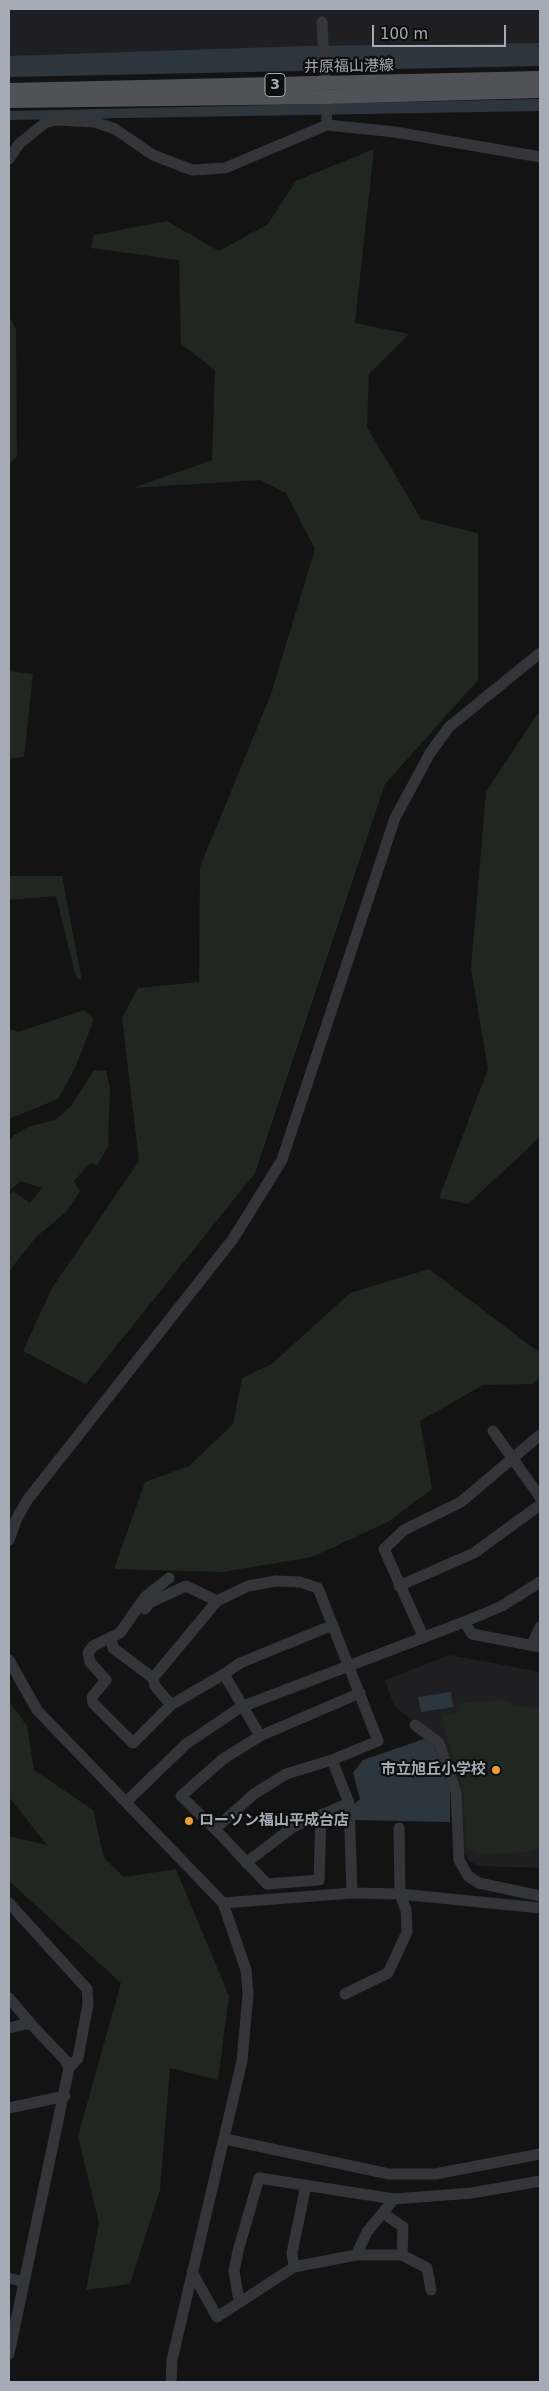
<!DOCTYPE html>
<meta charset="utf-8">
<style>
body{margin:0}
#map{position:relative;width:549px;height:2391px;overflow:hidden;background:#131314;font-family:"DejaVu Sans",sans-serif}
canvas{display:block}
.frame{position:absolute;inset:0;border:10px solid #a5abb4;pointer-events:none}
.scale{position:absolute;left:372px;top:25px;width:134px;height:22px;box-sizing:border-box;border:2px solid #a5abb4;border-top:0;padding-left:6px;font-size:15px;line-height:18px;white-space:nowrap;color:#a5abb4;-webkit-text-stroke:4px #0e0e0f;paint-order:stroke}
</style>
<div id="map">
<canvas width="549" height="2391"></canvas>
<div class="frame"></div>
<div class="scale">100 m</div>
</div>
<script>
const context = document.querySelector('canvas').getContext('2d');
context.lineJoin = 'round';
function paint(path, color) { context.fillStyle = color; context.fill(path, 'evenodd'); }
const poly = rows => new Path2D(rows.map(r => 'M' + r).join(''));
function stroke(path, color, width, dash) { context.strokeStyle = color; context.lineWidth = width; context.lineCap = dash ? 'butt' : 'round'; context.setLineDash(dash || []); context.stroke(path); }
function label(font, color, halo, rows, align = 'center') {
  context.font = font + ' "DejaVu Sans","Noto Sans JP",sans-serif'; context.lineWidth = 4.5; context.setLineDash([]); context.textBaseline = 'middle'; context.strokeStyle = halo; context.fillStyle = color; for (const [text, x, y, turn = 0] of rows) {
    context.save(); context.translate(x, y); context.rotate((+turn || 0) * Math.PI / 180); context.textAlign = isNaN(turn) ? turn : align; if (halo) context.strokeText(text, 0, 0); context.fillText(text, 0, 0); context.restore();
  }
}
paint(poly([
 [9,9,540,9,540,50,9,61],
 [450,1655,540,1672,540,1868,479,1866,469,1861,462,1849,442,1743,394,1706,385,1680]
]), '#1f1f21');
paint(poly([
 [374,149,355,323,409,334,369,374,367,427,421,519,478,533,478,680,385,784,255,1173,86,1384,23,1351,52,1288,139,1161,122,1018,138,988,199,982,200,867,271,694,315,549,286,493,259,480,133,488,212,460,215,370,181,344,179,260,91,248,94,235,167,221,219,251,268,224,296,181],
 [9,316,16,329,17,456,9,465],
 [9,671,33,674,24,757,9,759],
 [540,710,540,1137,468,1204,439,1198,488,1069,471,968,486,792],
 [9,876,62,876,82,981,76,977,56,896,9,900],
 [84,1010,94,1019,76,1066,58,1099,9,1119,9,1028,18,1032],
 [94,1070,106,1071,110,1088,108,1147,97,1165,90,1163,74,1181,80,1191,67,1211,36,1237,9,1271,9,1195,13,1191,30,1203,42,1188,21,1181,9,1191,9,1141,14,1135,28,1127,55,1120,71,1106],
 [429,1269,540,1353,540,1378,533,1384,483,1385,420,1421,432,1489,388,1522,312,1557,222,1572,114,1569,145,1482,189,1466,233,1424,242,1378,272,1364,350,1293],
 [503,1700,516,1705,538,1708,540,1711,540,1847,529,1852,484,1855,465,1847,464,1797,441,1716,460,1712,459,1703],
 [9,1701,27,1726,34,1770,93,1810,104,1858,124,1877,176,1869,229,1996,218,2080,170,2068,160,2190,130,2284,86,2290,99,2223,78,2136,121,1983,9,1881,9,1836,47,1845,9,1797]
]), '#1f2720');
paint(poly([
 [540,43,540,66,9,77,9,56,305,46],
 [540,99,540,111,9,120,9,111],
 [451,1692,453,1707,421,1712,418,1697],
 [424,1739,434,1746,450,1791,450,1822,355,1820,352,1806,360,1799,353,1773,363,1760]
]), '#2d363c');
stroke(poly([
 [322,22,327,125],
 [9,159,19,144,45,123,56,120,95,122,115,129,153,155,192,170,225,168,327,125,395,132,540,157],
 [493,1431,540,1497],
 [9,1540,17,1518,28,1499,233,1239,282,1160,395,818,430,753,449,727,540,653],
 [169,1578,145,1597,120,1633,93,1646,88,1653,90,1662,106,1680,92,1697,93,1703,133,1743,171,1705,224,1674,240,1663,333,1625],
 [399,1586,474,1553,540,1505],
 [145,1609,149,1603,186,1586,217,1601],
 [464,1622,472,1634,540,1647],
 [423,1636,384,1549,404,1530,461,1502,540,1435],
 [111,1637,113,1648,153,1678,217,1601,248,1586,276,1581,300,1582,318,1588,378,1741,332,1760,286,1774,254,1794,215,1829],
 [532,1644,540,1627],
 [9,1660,37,1710,223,1903,246,1970,248,1994,242,2061,172,2360,171,2382],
 [224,1674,260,1736],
 [153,1678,155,1686,171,1705],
 [415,1725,439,1743,456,1792,459,1860,468,1876,479,1883,540,1896],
 [332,1760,349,1803,352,1893],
 [126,1802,186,1744,241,1707,464,1622,502,1606,540,1582],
 [321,1815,319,1880,267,1884,215,1829,181,1796,223,1759,260,1736,360,1693],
 [246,1863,293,1827,349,1803],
 [9,1903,87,1989,88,2004,78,2058,69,2068],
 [223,1903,352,1893,400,1894,540,1908],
 [345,1994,388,1973,407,1932,406,1910,400,1894,399,1828],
 [9,1998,32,2025],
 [9,2028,25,2024,32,2025,66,2061,69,2068,9,2354],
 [9,2108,65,2096],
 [225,2139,389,2174,435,2174,540,2154],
 [383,2213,403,2227,402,2255],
 [356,2255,402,2255,427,2268,431,2290],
 [294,2267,292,2253,306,2185],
 [192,2272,217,2317,294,2267,356,2255,367,2232,394,2199,472,2193,540,2181],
 [9,2278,24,2282],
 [239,2301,234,2271,238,2251,259,2178,394,2199]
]), '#343539', 11);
stroke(poly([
 [9,90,540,78],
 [9,101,326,97,540,91]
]), '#505258', 14);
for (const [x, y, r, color] of [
 [496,1770,5,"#eb9f34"],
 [189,1821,5,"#eb9f34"]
]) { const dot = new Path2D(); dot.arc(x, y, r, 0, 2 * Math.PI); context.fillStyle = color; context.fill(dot); stroke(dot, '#0e0e0f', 2); }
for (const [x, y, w] of [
 [275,85,20]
]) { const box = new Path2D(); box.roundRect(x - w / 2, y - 11.5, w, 23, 4); context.fillStyle = '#0e0e0f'; context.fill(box); stroke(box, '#a5abb4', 1); }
label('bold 14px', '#a5abb4', null, [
 ["3",275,85]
]);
label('15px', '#a5abb4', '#0e0e0f', [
 ["井原福山港線",349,67,-1]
]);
label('bold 15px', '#a5abb4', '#0e0e0f', [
 ["市立旭丘小学校",486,1770],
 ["ローソン福山平成台店",199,1821,"left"]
], 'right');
</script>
